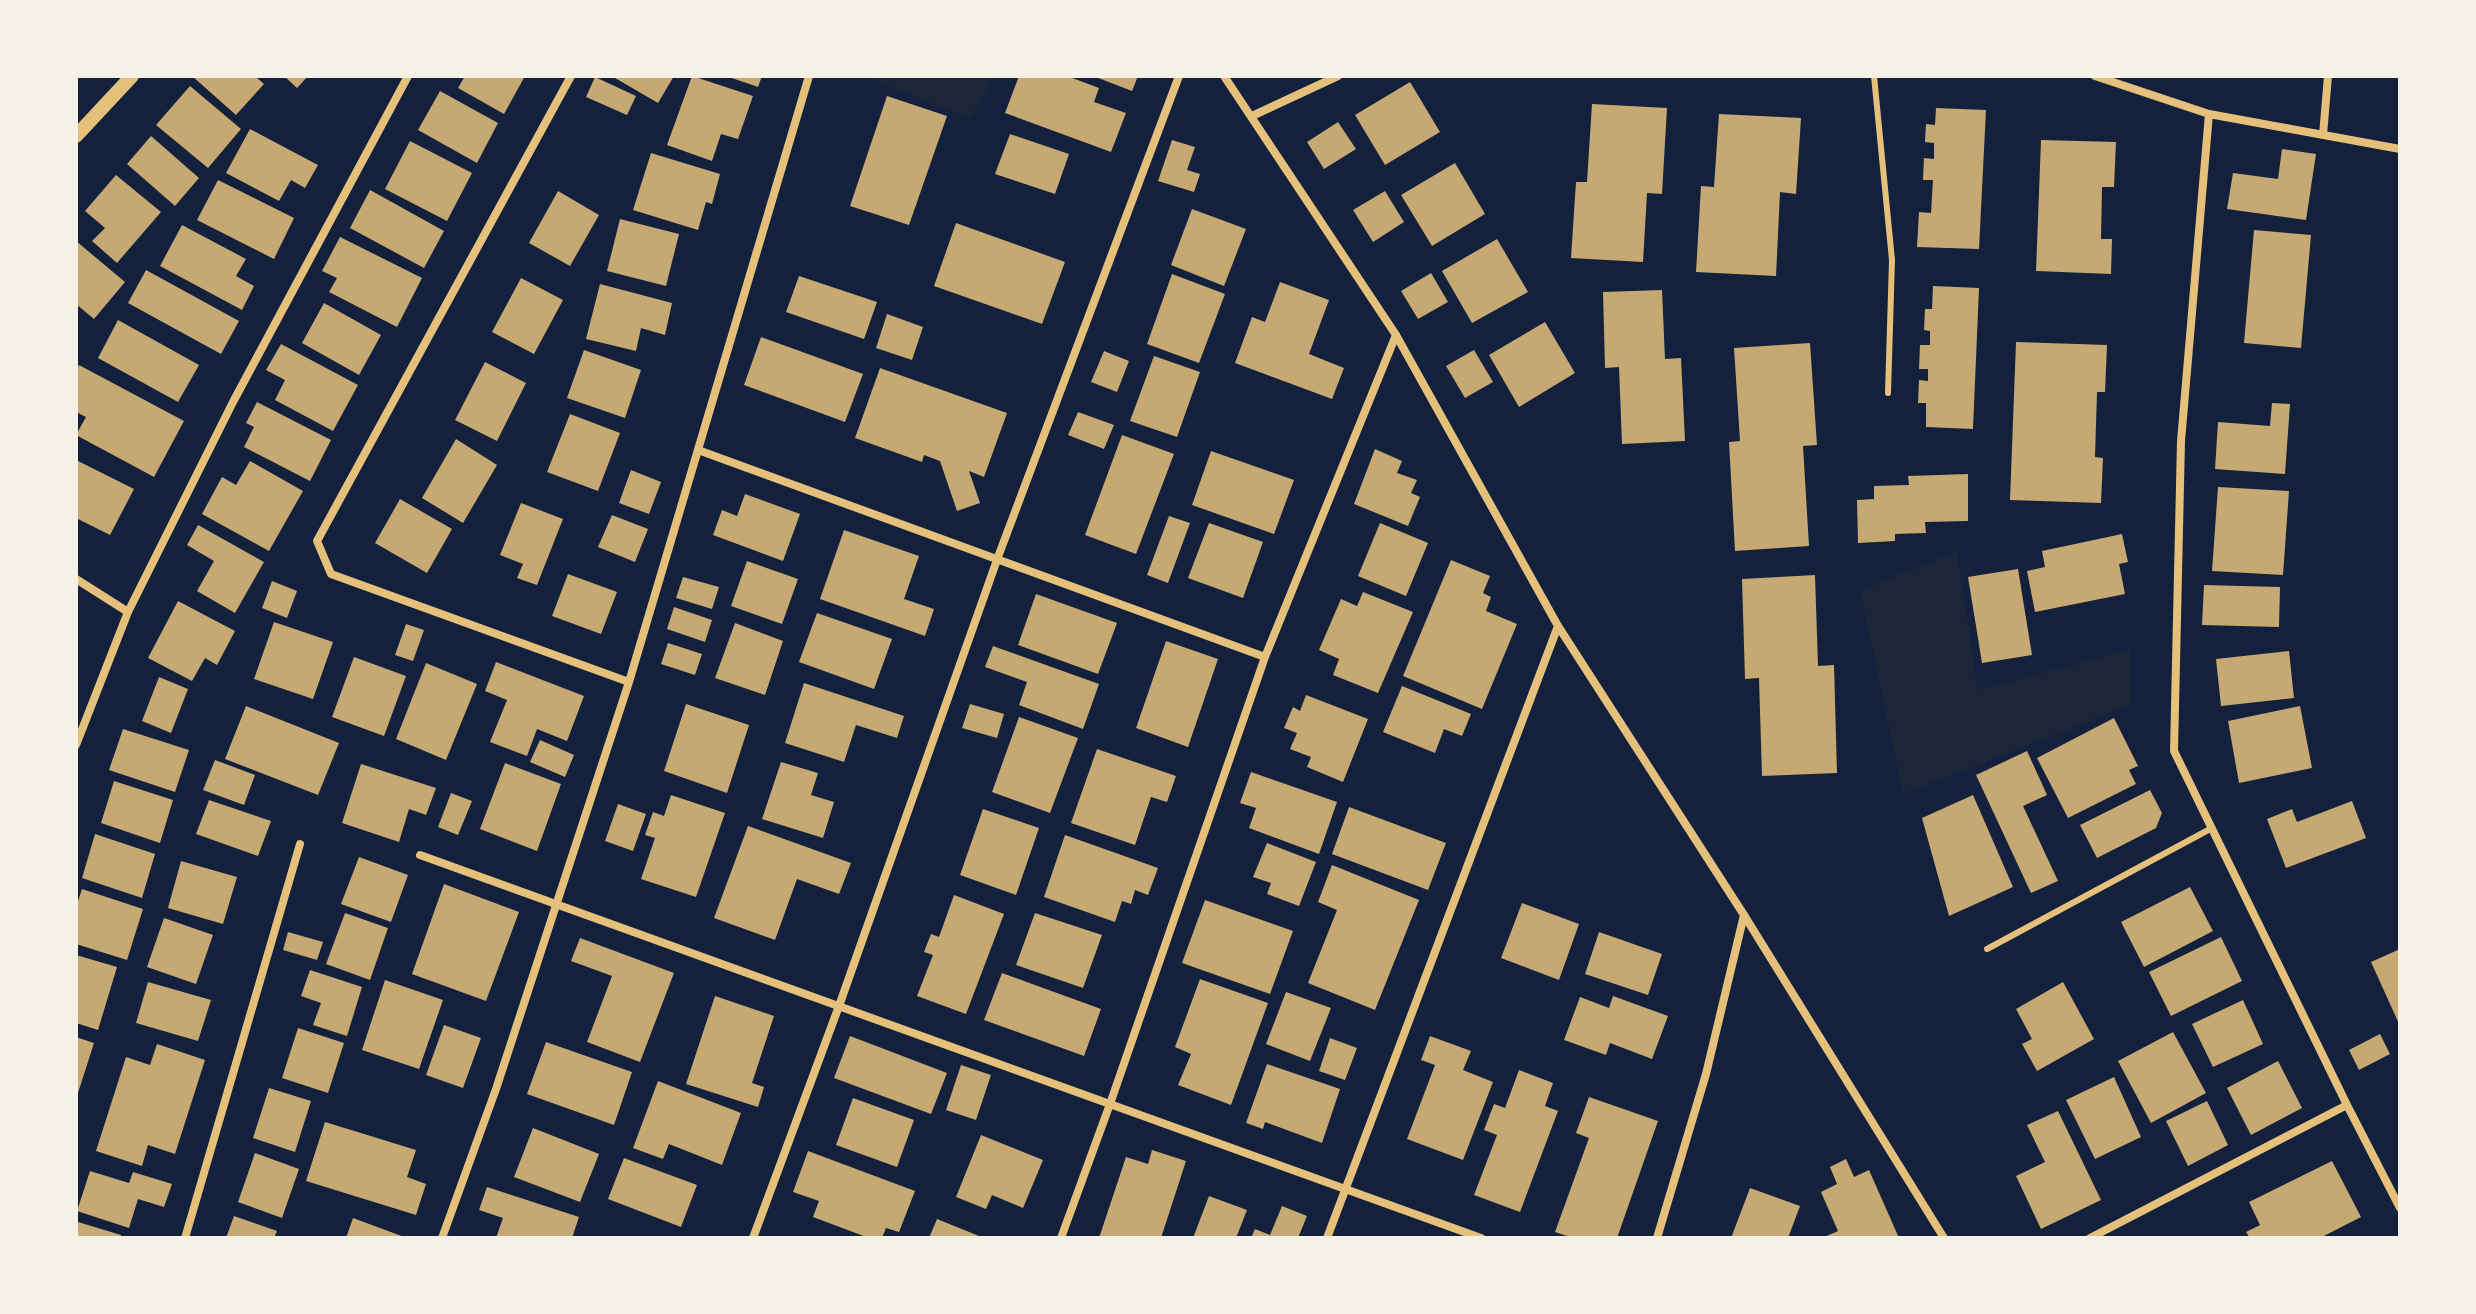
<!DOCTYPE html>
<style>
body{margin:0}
#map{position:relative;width:2476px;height:1314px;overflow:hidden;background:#14213d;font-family:"Fira Sans",sans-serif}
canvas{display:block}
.frame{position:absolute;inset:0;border:78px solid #f6f1e7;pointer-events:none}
</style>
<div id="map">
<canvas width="2476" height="1314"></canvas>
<div class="frame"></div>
</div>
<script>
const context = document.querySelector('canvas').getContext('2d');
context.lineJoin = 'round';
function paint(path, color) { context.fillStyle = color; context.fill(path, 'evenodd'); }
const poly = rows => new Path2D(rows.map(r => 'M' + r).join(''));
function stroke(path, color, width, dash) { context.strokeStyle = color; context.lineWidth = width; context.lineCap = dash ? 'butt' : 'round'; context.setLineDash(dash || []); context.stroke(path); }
paint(poly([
 [863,76,995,76,970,118],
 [1957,552,1978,690,2130,650,2131,705,1903,794,1860,590]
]), '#1d2539');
paint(poly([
 [192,76,255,76,264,84,236,115],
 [284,76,308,76,297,88],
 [465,76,525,76,504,114,458,88],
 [616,76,674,76,658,103,615,78],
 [692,76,753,96,738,139,721,134,712,161,667,145],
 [726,76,762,76,758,87],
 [1019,76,1067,76,1099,88,1094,102,1126,113,1111,152,1005,113],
 [1093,76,1138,76,1132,91],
 [595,77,636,96,627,115,586,97],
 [1410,82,1440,132,1385,165,1355,115],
 [190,86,241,129,208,168,156,125],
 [440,91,498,123,477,163,418,130],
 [887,96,947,116,909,225,850,206],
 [1592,104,1667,108,1662,194,1647,193,1643,262,1571,258,1576,182,1587,182],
 [1936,108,1986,110,1979,249,1917,247,1919,212,1931,213,1933,180,1923,180,1924,158,1934,159,1934,143,1925,142,1926,124,1935,125],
 [1719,114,1801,118,1796,194,1780,192,1776,276,1696,272,1701,186,1714,187],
 [1338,122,1356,149,1324,169,1307,142],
 [250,129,318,165,305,188,291,180,279,201,226,173],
 [1010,134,1069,154,1055,194,995,174],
 [151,136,199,178,175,206,127,164],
 [1172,140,1195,147,1187,170,1200,174,1194,192,1158,181],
 [2041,140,2116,142,2114,187,2102,187,2101,239,2112,239,2111,274,2036,271],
 [410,141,472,173,447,221,385,189],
 [2282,149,2316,154,2306,220,2227,209,2233,173,2278,179],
 [651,153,720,174,712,204,706,202,698,230,633,210],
 [1455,163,1485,214,1432,246,1401,195],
 [116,175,161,212,117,263,92,241,105,228,85,211],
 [218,180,294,218,274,259,197,220],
 [370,190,444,231,424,268,350,228],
 [558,191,599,215,570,266,529,243],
 [1385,191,1404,222,1373,242,1353,210],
 [1192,209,1246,229,1224,286,1171,265],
 [620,219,679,234,666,286,607,271],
 [956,223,1065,262,1042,324,934,286],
 [182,225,246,259,236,276,254,286,242,310,160,266],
 [2254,230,2311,235,2301,348,2244,343],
 [340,237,422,278,397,327,329,292,337,278,322,271],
 [1497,239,1528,292,1472,323,1442,271],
 [76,241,125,282,94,319,76,304],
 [146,270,239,321,221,354,128,303],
 [1431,273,1448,302,1418,319,1401,291],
 [1172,274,1225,294,1199,363,1147,344],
 [799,276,877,302,864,339,786,312],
 [521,278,563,300,534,354,492,332],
 [1280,282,1329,300,1309,354,1344,368,1332,399,1235,363,1252,317,1265,322],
 [600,284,672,303,665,335,641,328,636,351,586,339],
 [1933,286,1979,288,1973,429,1926,427,1926,403,1918,403,1919,380,1928,381,1928,369,1919,369,1920,345,1930,345,1930,331,1924,330,1925,309,1932,309],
 [1662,290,1665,359,1681,358,1685,441,1622,444,1619,367,1605,368,1603,292],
 [324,303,381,335,359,375,302,343],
 [887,314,923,327,912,360,876,348],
 [118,320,199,365,178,402,98,358],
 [1545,322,1575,373,1519,407,1489,355],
 [761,337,863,374,845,422,744,385],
 [2016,342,2107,345,2105,392,2097,392,2095,457,2103,458,2101,503,2010,500],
 [1810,343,1817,445,1803,446,1809,546,1735,551,1729,442,1740,441,1734,348],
 [281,344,358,385,333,431,275,400,285,380,266,370],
 [584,350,641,370,625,418,567,398],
 [1474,350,1493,382,1465,398,1446,366],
 [1104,351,1129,361,1117,392,1091,382],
 [1154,356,1200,372,1177,437,1130,421],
 [485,362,526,383,497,441,455,420],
 [79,365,184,421,154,477,76,435,86,417,76,412,76,371],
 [880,368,1007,413,984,477,969,471,980,503,957,511,940,461,924,455,922,462,855,438],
 [257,402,331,440,310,481,244,447,254,427,246,423],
 [2272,403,2290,404,2285,474,2215,469,2218,422,2270,426],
 [1078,412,1114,425,1104,449,1068,435],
 [570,414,620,433,598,491,547,472],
 [1122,435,1174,454,1136,554,1085,535],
 [456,439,497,465,463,523,422,498],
 [1375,449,1402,461,1397,473,1417,480,1411,493,1420,497,1408,526,1354,504],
 [1211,451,1294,480,1274,534,1192,505],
 [76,460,134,489,110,535,76,518],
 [250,461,303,491,269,551,202,514,222,477,236,485],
 [631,470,661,482,649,514,619,503],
 [1968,474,1968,521,1925,522,1926,533,1895,534,1895,541,1858,543,1857,500,1874,499,1874,486,1909,485,1908,476],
 [2218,487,2289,491,2283,575,2212,571],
 [745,494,800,514,783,561,713,535,722,510,737,516],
 [400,499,452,529,427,573,375,543],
 [521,503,563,519,537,585,517,578,523,564,500,555],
 [612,515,648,529,635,562,598,547],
 [1169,516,1190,523,1168,583,1147,575],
 [1209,523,1263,542,1243,598,1188,578],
 [1380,523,1428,543,1406,596,1358,576],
 [198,525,264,562,235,613,197,591,214,561,187,545],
 [844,530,919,556,904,599,934,609,925,636,820,599],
 [2122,534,2128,562,2119,564,2125,594,2035,612,2027,571,2045,567,2042,551],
 [1451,560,1490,576,1483,593,1491,597,1486,611,1517,624,1482,709,1403,676],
 [747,561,798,579,782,624,731,606],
 [2018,569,2032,655,1982,663,1968,577],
 [568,574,617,592,601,634,552,616],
 [1815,575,1818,666,1834,665,1837,773,1762,776,1759,678,1745,679,1742,579],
 [683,577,719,587,712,609,676,598],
 [272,581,297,591,287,618,262,608],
 [2204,585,2280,587,2279,627,2202,625],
 [1363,592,1413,612,1378,693,1333,675,1339,659,1319,650,1341,599,1357,606],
 [1036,594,1117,623,1098,674,1018,645],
 [178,601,235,631,217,665,205,658,192,681,148,658],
 [674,607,712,620,705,642,667,629],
 [817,613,892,639,874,689,799,662],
 [274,622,333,642,313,699,254,679],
 [735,623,783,641,765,695,715,678],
 [406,624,424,630,413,661,395,655],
 [1166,641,1218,659,1188,747,1136,728],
 [668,643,702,654,695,675,661,664],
 [993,646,1099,684,1083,729,1019,705,1027,682,985,667],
 [2289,651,2294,698,2221,706,2216,659],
 [354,657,406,676,384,736,332,717],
 [496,662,584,696,567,741,537,729,527,756,490,742,507,700,485,691],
 [426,663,477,684,446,760,396,739],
 [159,677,188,689,171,733,142,721],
 [804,683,904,716,897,738,856,725,844,762,785,743],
 [1402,686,1471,714,1462,736,1444,729,1435,753,1383,732],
 [1306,695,1368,719,1343,782,1307,767,1311,757,1290,749,1297,733,1284,728,1293,707,1300,711],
 [686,704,749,725,727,793,664,771],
 [970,704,1004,714,997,738,962,728],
 [246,706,339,743,318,795,225,759],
 [2300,706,2312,768,2239,783,2228,721],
 [1019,717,1078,738,1050,813,992,792],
 [2114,718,2138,766,2129,770,2136,784,2068,818,2037,758],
 [123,729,189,750,175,792,109,770],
 [540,740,574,755,565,777,530,762],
 [1097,749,1176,776,1167,802,1151,797,1135,845,1071,823],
 [2027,751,2047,795,2023,806,2058,881,2031,893,1976,775],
 [215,760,255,775,244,805,203,790],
 [781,762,818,773,811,795,834,802,823,838,762,819],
 [505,763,561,784,537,851,480,829],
 [361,764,436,788,426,815,409,809,399,842,342,823],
 [1251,772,1337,802,1319,854,1249,828,1256,808,1240,803],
 [114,781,173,800,160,843,101,823],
 [2150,790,2162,813,2156,828,2097,858,2080,825],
 [451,793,472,801,458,835,438,827],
 [671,795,725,813,696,897,641,879,655,838,645,835,653,812,664,816],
 [1973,795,2013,887,1949,916,1922,818],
 [209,800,271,821,258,856,196,834],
 [2352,801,2366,838,2286,868,2267,819,2292,809,2297,822],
 [618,804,646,814,633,851,605,841],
 [1349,807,1446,843,1428,890,1332,854],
 [983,809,1039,828,1016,895,960,875],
 [748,826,851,863,839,894,797,879,775,940,714,918],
 [95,834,155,854,142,898,82,878],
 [1065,835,1158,868,1148,895,1135,890,1131,904,1122,901,1115,922,1044,897],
 [1267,843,1316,862,1299,906,1267,894,1271,883,1253,877],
 [359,857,408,875,391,922,341,904],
 [181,861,237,877,223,924,168,908],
 [1332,865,1419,900,1375,1010,1308,983,1337,910,1318,902],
 [444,884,519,912,486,1001,412,974],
 [2190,887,2213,931,2144,967,2121,922],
 [82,889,143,909,127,960,76,944,76,907],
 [954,895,1004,914,966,1014,917,996,933,955,924,952,931,934,939,937],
 [1205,900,1293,931,1270,994,1182,963],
 [1522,903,1579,924,1559,980,1501,958],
 [345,913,388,928,370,980,326,964],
 [1035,913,1102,935,1083,988,1016,965],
 [164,918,213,935,196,984,147,967],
 [288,932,323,942,317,960,283,950],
 [1599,932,1662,954,1648,995,1585,974],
 [2221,937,2242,981,2171,1016,2149,972],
 [580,938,674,973,640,1062,587,1042,612,976,571,961],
 [2400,949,2400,1026,2371,962],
 [76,955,117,967,98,1030,76,1023],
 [310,970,362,987,347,1036,313,1025,321,1003,301,996],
 [1002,973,1101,1009,1084,1056,984,1020],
 [1200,979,1268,1003,1231,1105,1178,1085,1191,1054,1175,1047],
 [385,980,443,1000,419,1069,362,1050],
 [148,982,211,1000,198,1041,136,1023],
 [2063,982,2094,1039,2037,1071,2022,1044,2032,1039,2016,1009],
 [1286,992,1331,1008,1310,1061,1266,1044],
 [715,996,774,1016,752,1083,764,1087,758,1107,686,1084],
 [1613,996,1668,1016,1652,1059,1610,1043,1606,1055,1564,1040,1580,997,1609,1008],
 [2243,1000,2263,1044,2213,1067,2192,1024],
 [444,1025,481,1038,463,1088,426,1075],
 [298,1028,344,1043,328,1093,282,1078],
 [2173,1032,2206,1093,2151,1123,2118,1061],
 [2380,1034,2390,1054,2359,1070,2349,1050],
 [850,1036,947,1073,931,1114,834,1078],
 [1430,1036,1471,1051,1463,1070,1493,1082,1463,1160,1407,1139,1435,1065,1421,1060],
 [76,1037,94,1043,77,1096,76,1096],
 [1330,1038,1357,1048,1345,1080,1319,1071],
 [546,1042,632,1072,614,1125,527,1094],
 [157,1044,205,1060,175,1154,148,1145,142,1166,96,1151,126,1057,150,1065],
 [2278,1061,2302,1108,2251,1135,2227,1088],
 [1267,1064,1340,1089,1322,1143,1265,1122,1263,1129,1246,1123],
 [961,1065,991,1075,976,1120,946,1110],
 [1519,1070,1553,1083,1545,1106,1558,1111,1520,1212,1474,1195,1497,1135,1484,1130,1494,1104,1505,1108],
 [2114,1077,2141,1137,2095,1159,2066,1100],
 [658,1081,741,1113,722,1165,669,1144,663,1159,633,1148],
 [269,1088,311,1101,295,1152,253,1138],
 [1589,1097,1658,1121,1617,1238,1573,1238,1555,1232,1589,1138,1576,1133],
 [853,1098,914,1120,897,1167,836,1145],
 [2207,1101,2228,1145,2188,1166,2166,1121],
 [2058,1111,2101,1200,2041,1229,2016,1176,2045,1162,2027,1125],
 [325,1122,416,1150,407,1177,426,1184,416,1215,306,1181],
 [533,1128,599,1154,580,1202,514,1177],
 [981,1135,1043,1160,1023,1208,992,1195,986,1209,956,1197],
 [1152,1150,1186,1161,1161,1238,1099,1238,1126,1157,1148,1164],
 [808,1151,915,1191,899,1232,886,1228,882,1238,869,1238,813,1217,819,1201,793,1192],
 [255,1153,299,1169,282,1218,238,1202],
 [624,1158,697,1185,681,1227,608,1199],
 [1846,1159,1854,1177,1869,1170,1899,1238,1822,1238,1838,1231,1821,1192,1837,1184,1830,1167],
 [2332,1161,2361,1217,2320,1238,2250,1238,2246,1232,2260,1225,2249,1202],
 [90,1171,129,1183,133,1172,172,1184,164,1207,138,1199,129,1228,77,1211],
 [487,1187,579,1217,572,1238,496,1238,503,1218,479,1210],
 [1750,1188,1800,1206,1788,1238,1731,1238],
 [1209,1196,1247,1210,1236,1238,1193,1238],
 [1282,1206,1307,1216,1298,1238,1251,1238,1255,1229,1270,1235],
 [234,1216,277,1231,274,1238,226,1238],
 [353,1218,407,1238,346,1238],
 [937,1219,984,1238,929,1238],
 [78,1222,121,1235,121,1238,76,1238]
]), '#c6a872');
stroke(poly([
 [1874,76,1892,260,1888,393],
 [1987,949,2212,828]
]), '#e5c07b', 6);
stroke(poly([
 [571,76,317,541,331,574,629,682],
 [1224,76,1396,335,1558,626,1744,915,1944,1238],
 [2095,76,2209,114,2400,149],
 [2209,114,2181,441,2174,751,2347,1105,2400,1208],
 [1252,116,1338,76],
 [2323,135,2328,76],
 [698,450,1265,657,1110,1104,1061,1238],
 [76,579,128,612],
 [1265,657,1396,335],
 [76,745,128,612,233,402,408,76],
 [420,855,1481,1238],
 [185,1238,300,844],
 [442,1238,496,1089,629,682,809,76],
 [753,1238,839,1006,998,557,1179,76],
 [1327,1238,1558,626],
 [1657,1238,1706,1074,1744,915],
 [2090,1238,2347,1105]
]), '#e5c07b', 8);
stroke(poly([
 [76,136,132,76]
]), '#e5c07b', 14);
</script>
